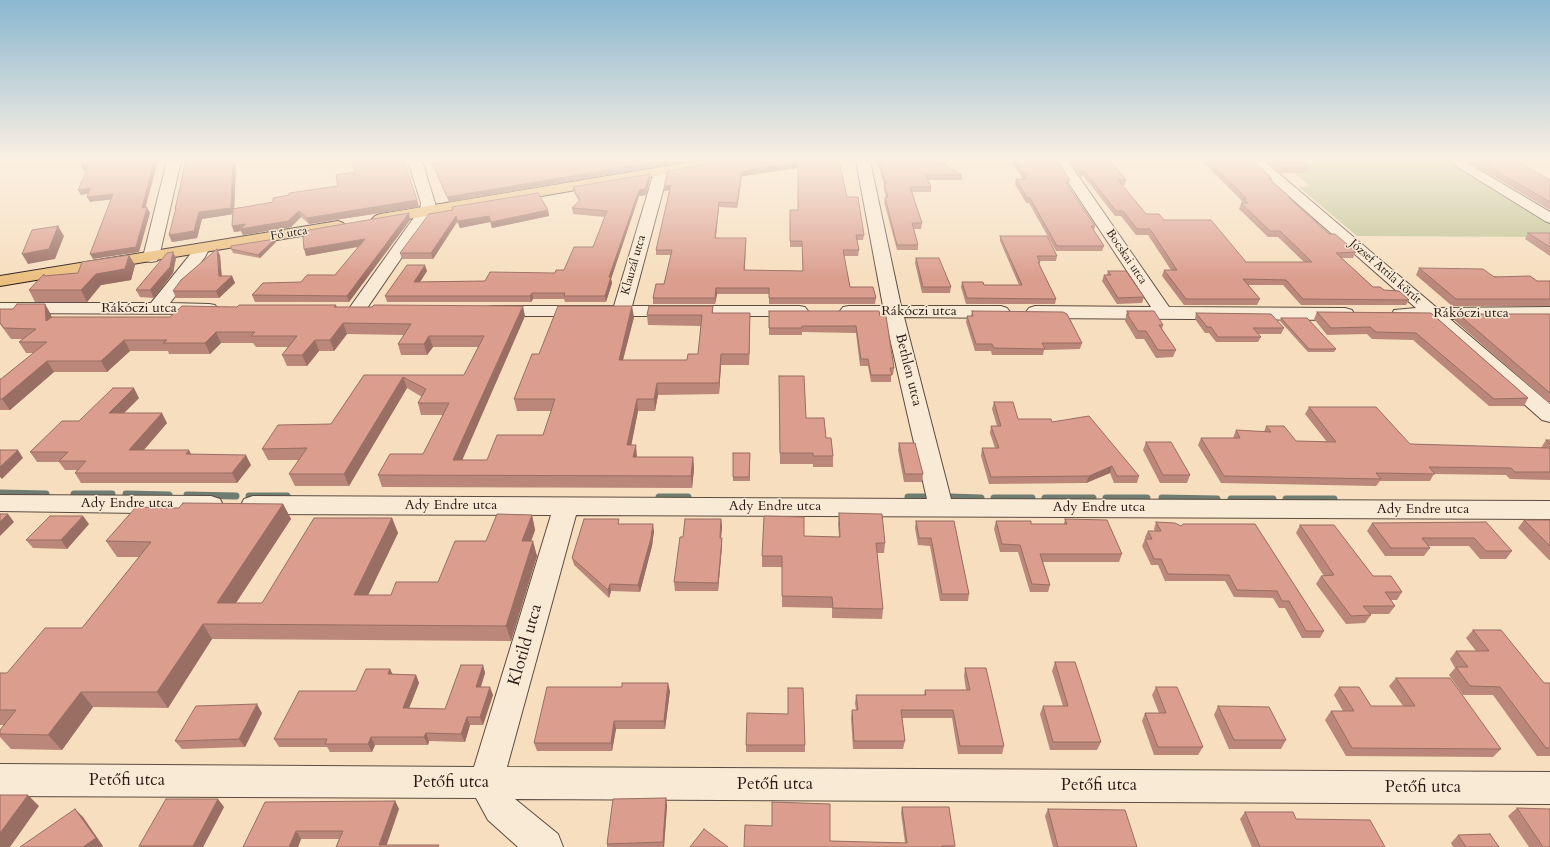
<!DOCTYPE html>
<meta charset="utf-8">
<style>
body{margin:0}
canvas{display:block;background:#f6debe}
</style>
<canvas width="1550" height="847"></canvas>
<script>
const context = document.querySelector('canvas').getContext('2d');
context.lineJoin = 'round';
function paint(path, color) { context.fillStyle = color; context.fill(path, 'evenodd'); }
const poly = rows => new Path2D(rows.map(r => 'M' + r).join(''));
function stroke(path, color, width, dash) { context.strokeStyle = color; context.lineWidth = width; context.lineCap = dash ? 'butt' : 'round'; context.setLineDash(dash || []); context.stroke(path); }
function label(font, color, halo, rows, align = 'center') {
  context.font = font + ' Cardo,serif'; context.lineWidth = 3; context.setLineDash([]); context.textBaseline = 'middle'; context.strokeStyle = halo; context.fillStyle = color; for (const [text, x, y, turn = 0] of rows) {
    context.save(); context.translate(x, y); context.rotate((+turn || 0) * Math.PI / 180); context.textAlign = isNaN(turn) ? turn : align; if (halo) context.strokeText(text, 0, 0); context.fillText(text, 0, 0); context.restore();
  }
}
paint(poly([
 [1280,161,1447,161,1550,224,1550,237,1357,236,1299,187,1310,186]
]), '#bcc191');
stroke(poly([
 [0,493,46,494],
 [74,494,112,494],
 [126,494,169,495],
 [187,495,236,496],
 [249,496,287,496],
 [659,497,688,497],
 [908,497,930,497],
 [950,497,981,498],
 [994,498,1032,498],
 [1045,498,1093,498],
 [1106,498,1147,498],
 [1162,498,1217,499],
 [1231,499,1273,499],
 [1286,499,1334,499]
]), '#6f7c71', 7);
const minor = poly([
 [167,161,181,161,159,257,157,261,151,262,145,261,143,257,167,161],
 [408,161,422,161,435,203,436,212,426,222,363,314,357,315,351,314,348,310,415,216,420,211,421,203,408,161],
 [856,161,870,161,901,306,1001,306,1007,308,1010,312,1007,316,1001,318,904,317,951,499,1550,501,1550,519,576,515,507,767,1550,772,1550,804,515,799,558,834,563,847,518,847,488,820,476,798,0,796,0,764,474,767,551,515,253,514,244,511,241,505,244,499,253,496,927,499,885,317,849,316,843,315,840,311,843,307,849,306,883,306,856,161],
 [1054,161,1068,161,1169,307,1345,308,1352,310,1354,314,1352,318,1345,320,1035,318,1029,316,1026,312,1029,308,1035,306,1151,307,1054,161],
 [1249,161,1264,161,1437,308,1550,307,1550,319,1450,319,1550,404,1550,422,1542,420,1428,319,1394,318,1392,314,1394,310,1416,308,1249,161],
 [1448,161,1464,161,1550,212,1550,223,1545,221,1448,161],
 [661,168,666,169,668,172,632,306,799,306,805,307,808,311,805,315,799,316,493,316,487,315,484,311,487,307,493,306,614,306,654,172,656,169,661,168],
 [201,244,207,246,209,249,205,257,170,303,209,304,215,305,218,309,215,313,209,314,0,313,0,303,151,303,189,256,195,246,201,244],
 [0,495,211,496,220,499,223,505,220,511,211,514,0,511,0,495]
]);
const major = poly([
 [697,161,727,161,725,164,720,165,380,224,375,222,372,219,375,216,380,214,697,161],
 [338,221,343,223,346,226,343,229,0,286,0,276,338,221]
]);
stroke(minor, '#5c4c41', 2);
stroke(major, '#291c17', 2);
paint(minor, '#f9ead5');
paint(major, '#ebbf7f');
paint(poly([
 [185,161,234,161,236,166,234,208,417,200,419,207,309,224,301,217,291,227,243,235,241,231,234,232,233,214,202,219,197,238,172,242,169,235,176,211,175,209,183,174],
 [431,161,689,161,449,202],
 [835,161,847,197,864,235,863,240,857,240,859,250,858,256,844,256,850,287,876,298,875,304,769,304,769,294,717,294,715,304,653,304,653,298,664,284,671,255,656,255,656,250,669,190,664,191,664,186],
 [798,168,798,210,790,210,790,247,802,247,803,271,745,270,746,238,716,238,719,207,737,208,742,176],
 [877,161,939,161,962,175,962,180,928,180,931,187,931,192,912,192,922,223,921,229,914,229,918,245,918,250,897,250,884,202,885,197,886,197,884,189,884,184],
 [1012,161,1057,161,1068,186,1095,226,1094,231,1104,246,1102,251,1056,251,1029,203,1026,203,1015,184,1016,179,1023,179],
 [1069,161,1111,161,1126,180,1125,185,1122,185,1146,214,1164,220,1246,262,1304,262,1278,237,1268,237,1239,209,1242,201,1202,161,1254,161,1272,179,1271,180,1291,198,1291,199,1329,234,1356,252,1353,258,1342,258,1373,287,1409,300,1406,305,1301,305,1283,285,1248,285,1260,299,1257,305,1184,305,1162,276,1164,270,1171,270,1148,235,1136,235,1121,216,1115,216,1083,175,1081,177],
 [1266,161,1299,161,1309,168,1307,173,1280,173],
 [1467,161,1516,161,1550,180,1550,210],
 [650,179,646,195,639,196,611,279,612,283,606,302,565,302,564,299,533,299,531,302,387,302,385,296,427,271,420,282,485,281,555,273,564,270,593,247,605,217,573,214,572,208,579,201,574,193,573,187],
 [452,207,548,210,549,216,492,228,490,222,460,228,457,222,433,259,402,259,400,253,452,210],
 [410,220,349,302,255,302,252,295,301,282,335,275,358,247,306,256],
 [1528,233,1550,233,1550,256,1525,239],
 [1000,236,1057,256,1056,261,1039,261,1040,262,1039,266,1056,299,1055,304,966,304,961,287,962,282,984,285,1019,285,1000,241],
 [275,239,276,242,260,258,233,253,231,249],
 [220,255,222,276,232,276,235,283,219,298,176,298,173,291],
 [176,258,173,273,154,298,140,297,136,290],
 [916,258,951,287,950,293,922,293,915,263],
 [135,265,131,280,101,285,87,302,35,302,29,290,45,276,78,273],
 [1419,268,1537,281,1550,281,1550,306,1452,306,1416,275],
 [1108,271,1144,297,1142,303,1117,304,1102,281,1104,275,1107,275],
 [45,304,51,315,52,317,170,317,237,307,336,305,337,307,525,316,462,460,487,460,543,435,551,411,517,411,514,399,539,354,634,317,623,360,687,360,698,354,701,326,648,325,647,315,713,306,713,313,750,324,749,365,721,365,719,394,658,395,655,411,638,411,631,445,637,457,693,457,694,469,692,488,382,487,378,475,423,454,443,415,421,415,418,403,422,397,407,388,349,486,295,486,289,474,299,460,268,460,262,449,331,424,364,375,464,375,478,347,433,347,427,355,401,355,398,344,404,335,347,334,334,351,319,351,307,366,287,366,282,355,288,347,256,347,253,343,221,343,210,354,169,354,168,351,130,351,107,372,54,372,10,410,0,410,0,379,1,379,34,353,26,353,19,342,22,339,11,339,0,324,0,309,13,309],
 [769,311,879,311,894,368,893,375,891,375,891,382,871,382,868,366,860,366,856,333,802,332,802,335,769,335],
 [972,311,1082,343,1080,349,1044,350,1043,355,992,355,991,351,975,351,966,322,967,316,971,316],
 [1127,311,1163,325,1162,329,1176,350,1173,357,1156,358,1144,339,1136,339,1125,321],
 [1317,312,1431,313,1528,398,1524,406,1489,406,1413,340,1372,339,1367,334,1327,335,1314,319],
 [1196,313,1284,328,1281,334,1258,334,1261,337,1258,342,1216,342,1209,333,1205,333,1195,319],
 [1458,314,1550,314,1550,404,1454,320],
 [1281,318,1336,349,1334,352,1308,352,1280,321],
 [779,376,806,418,826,438,833,456,833,467,813,467,813,464,780,464],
 [139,398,124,413,167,423,144,450,191,454,251,465,237,483,81,483,75,473,77,470,65,470,59,462,37,462,30,452,79,421],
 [994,402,1018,419,1052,422,1139,476,1137,483,1114,483,1110,473,1086,483,989,484,981,456,982,448,995,448,990,433,991,426,997,426,992,409],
 [1309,407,1410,444,1541,448,1546,440,1550,440,1550,480,1510,479,1506,475,1434,474,1430,481,1380,481,1376,486,1221,483,1198,445,1201,438,1233,438,1236,430,1264,432,1266,426,1296,441,1327,442,1305,414],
 [1146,442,1190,475,1187,483,1160,483,1143,450],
 [899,443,923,474,922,482,904,482,898,450],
 [750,453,750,481,733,481,733,477],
 [283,504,291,519,236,603,262,603,392,518,398,533,368,595,391,595,438,582,486,541,532,515,535,530,531,541,537,556,511,641,212,639,168,708,93,707,62,750,11,749,0,737,0,730,4,725,0,725,0,673,7,673,82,628,139,557,117,557,106,541,179,508],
 [839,513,885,543,884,553,877,553,883,609,882,619,832,618,832,608,782,607,782,567,762,567,762,556,804,536,839,537,838,524],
 [721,519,722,527,721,538,722,538,722,546,718,591,675,591,674,582,683,537],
 [1065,519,1122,554,1119,562,1043,562,1050,585,1048,592,1030,592,1018,552,1000,552,994,529,996,521,1031,524,1064,524],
 [1524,520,1550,520,1550,560,1549,560,1518,528],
 [916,521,954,521,969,594,968,601,940,601,930,546,918,545,915,528],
 [1156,522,1181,526,1255,524,1324,631,1320,638,1302,638,1285,608,1279,608,1273,598,1234,597,1225,581,1165,581,1158,565,1151,565,1142,546,1145,539,1146,539,1145,537,1148,531,1155,531,1154,529],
 [1372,523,1440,523,1512,551,1506,559,1480,559,1469,546,1428,546,1430,548,1424,556,1385,556,1367,531],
 [89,524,67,549,33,548,26,540],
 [619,524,654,531,652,546,640,592,611,591,609,598,574,565,572,558],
 [1300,525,1373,576,1402,592,1397,600,1391,600,1395,606,1389,614,1369,614,1371,615,1365,623,1346,624,1316,584,1321,576,1324,576,1296,533],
 [1473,630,1544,683,1550,683,1550,756,1537,756,1493,695,1463,695,1449,675,1455,668,1450,659,1456,651,1476,651,1466,638],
 [1055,662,1101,742,1097,750,1050,750,1040,714,1043,706,1063,706,1052,671],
 [483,665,485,673,481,687,493,695,483,725,470,725,465,742,429,741,428,745,375,745,372,752,330,752,327,747,279,747,274,739,356,691,390,669,392,674,416,675,419,683,409,708,445,709],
 [965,668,1004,746,1002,754,958,754,952,718,902,718,905,741,903,749,853,749,851,718,852,710,856,710,855,703,856,695,924,695,925,690,966,690,964,676],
 [1396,678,1501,749,1493,757,1346,756,1325,720,1331,711,1343,711,1334,695,1339,687,1371,706,1403,706,1389,686],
 [1156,687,1203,747,1198,755,1154,755,1142,721,1145,713,1159,713,1152,695],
 [670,691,665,729,616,729,612,751,537,751,534,743],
 [1218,706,1286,740,1281,749,1229,749,1214,715],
 [262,713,245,747,182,749,175,741],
 [788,714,805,745,805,752,746,752,746,745],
 [666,798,667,806,664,847,607,847,607,844],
 [395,801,399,809,336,847,339,839,301,839,298,847,243,847],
 [224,807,203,847,139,847,139,846],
 [902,807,955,846,955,847,744,847,830,841,905,843,901,813],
 [1517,808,1550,847,1529,847,1508,816],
 [1048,809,1137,847,1053,847,1045,816],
 [1245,812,1296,819,1385,847,1252,847,1240,819],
 [1458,835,1499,847,1453,847,1451,843]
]), '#bb877a');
paint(poly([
 [154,161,158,161,144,213,142,208],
 [233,161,234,161,236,166,234,214,202,219,197,238,172,242,169,235,199,212],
 [661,161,689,161,449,202,447,197],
 [798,163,798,168,742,176,737,208,737,203,742,171],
 [89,165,91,170,84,171,81,166],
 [1084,170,1083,175,1081,177,1082,172],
 [650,174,650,179,646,195,639,196,611,279,612,283,606,302,605,296,609,277,639,190],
 [671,185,671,190,664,191,664,186],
 [90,188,92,193,81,195,78,190],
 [113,194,115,199,90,202,87,197],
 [417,200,419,207,309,224,307,218],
 [719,202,719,207,715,243,715,238],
 [147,207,150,213,139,252,93,259,90,254],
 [548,210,549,216,492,228,491,222],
 [299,211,301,217,291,227,243,235,241,231,234,232,232,226],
 [409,213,410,220,349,302,347,296],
 [456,216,457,222,433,259,431,253],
 [489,216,490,222,460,228,458,221],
 [58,226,64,236,55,259,28,264,22,254],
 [275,239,276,242,260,258,258,255],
 [365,239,367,245,306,256,304,249],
 [217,249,220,255,222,283,219,276],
 [173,252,176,258,173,273,154,298,150,290],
 [129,255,135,265,131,280,101,285,87,302,81,290,96,274],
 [425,265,427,271,416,288,414,282],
 [232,276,235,283,219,298,216,291],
 [716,288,717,294,715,304,715,298],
 [532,293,533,299,531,302,530,296],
 [45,304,51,315,52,332,46,321],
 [523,306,525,316,457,472,453,460],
 [632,306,634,317,620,371,619,360],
 [750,313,750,324,749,365,749,354],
 [343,323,347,334,334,351,330,340],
 [216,332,221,343,210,354,205,343],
 [429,336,433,347,427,355,424,344],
 [124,340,130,351,107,372,101,361],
 [315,340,319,351,307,366,302,355],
 [721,354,721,365,719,394,719,383],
 [47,361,54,372,10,410,2,399],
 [403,377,407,388,349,486,344,474],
 [657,383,658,395,655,411,654,399],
 [134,388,139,398,114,423,109,413],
 [637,399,638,411,629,457,627,445],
 [162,413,167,423,135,460,129,450],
 [636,445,637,457,635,469,633,457],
 [18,450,23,458,2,479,0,477,0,467],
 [189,450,194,460,186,454],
 [246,455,251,465,237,483,232,473],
 [693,457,694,469,692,488,691,476],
 [1112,466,1110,473,1086,483,1089,476],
 [283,504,291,519,226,618,217,603],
 [8,514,14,522,0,536,0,522],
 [532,515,535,530,526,556,522,541],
 [83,516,89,524,67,549,61,540],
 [392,518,398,533,361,610,354,595],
 [721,519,722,527,720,546,720,538],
 [653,524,654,531,652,546,640,592,638,585],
 [722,538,722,546,718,591,718,583],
 [533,541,537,556,511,641,506,626],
 [610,584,611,591,609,598,608,590],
 [203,624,212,639,168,708,157,692],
 [483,665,485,673,478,695,476,687],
 [390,669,394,677,388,674],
 [416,675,419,683,406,716,403,708],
 [668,683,670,691,665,729,664,721],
 [490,687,493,695,483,725,480,717],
 [81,692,93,707,62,750,48,735],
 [257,704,262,713,245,747,239,739],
 [467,717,470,725,465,742,461,734],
 [614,721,616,729,612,751,611,743],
 [426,733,429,741,428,745,424,737],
 [371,737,375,745,372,752,368,744],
 [28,795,39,806,10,847,0,847,0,833],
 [666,798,667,806,664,847,663,847,663,842],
 [218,799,224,807,203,847,194,847,193,846],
 [395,801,399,809,386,847,379,845],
 [75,809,83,817,103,846,102,847,83,847],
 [296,831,301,839,298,847,289,847]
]), '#996e63');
const building = poly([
 [84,161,154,161,142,208,147,207,136,247,90,254,113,194,87,197,90,188,78,190,89,165,81,166,84,161],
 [185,161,216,161,216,162,223,161,233,161,231,208,199,212,194,231,169,235,176,208,175,209,183,174,185,161],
 [352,161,404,161,417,200,307,218,299,211,288,221,240,229,246,224,232,226,233,209,273,202,273,198,289,195,289,193,338,186,336,175,355,172,352,161],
 [432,161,661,161,447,197,432,161],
 [723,161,835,161,840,165,847,197,858,197,864,235,856,235,859,250,843,250,850,287,873,287,876,298,769,298,769,288,716,288,715,298,653,298,656,284,664,284,672,250,656,250,671,185,664,186,668,171,723,161],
 [798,163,798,210,790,210,790,241,802,241,803,271,744,270,746,238,715,238,719,202,737,203,742,171,798,163],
 [879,161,939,161,962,175,926,175,931,187,910,187,922,223,912,223,918,245,897,245,885,197,888,197,884,184,886,184,879,161],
 [1016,161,1057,161,1070,180,1066,183,1095,226,1091,226,1104,246,1057,246,1030,198,1027,198,1016,179,1027,179,1016,161],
 [1074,161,1111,161,1126,180,1118,180,1146,214,1159,214,1164,220,1211,220,1246,262,1312,262,1280,231,1270,231,1241,203,1248,203,1243,199,1247,199,1208,161,1254,161,1272,179,1269,179,1291,198,1289,198,1329,234,1335,234,1356,252,1336,253,1373,287,1380,287,1384,290,1399,291,1409,300,1303,299,1286,280,1243,279,1260,299,1186,299,1164,270,1177,270,1150,229,1137,229,1123,211,1116,211,1084,170,1082,172,1074,161],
 [1274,161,1299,161,1309,168,1282,168,1274,161],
 [1479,161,1516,161,1550,180,1550,202,1479,161],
 [650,174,645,189,639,190,609,277,611,277,605,296,564,296,565,293,532,293,530,296,385,296,407,265,425,265,414,282,485,281,490,272,555,273,556,270,564,270,574,247,593,247,607,211,572,208,580,200,573,187,650,174],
 [538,193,548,210,491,222,489,216,458,221,456,216,431,253,400,253,429,214,453,210,452,207,538,193],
 [409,213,347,296,252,295,263,283,301,282,307,275,335,275,365,239,304,249,303,237,309,230,409,213],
 [58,226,49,249,22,254,32,230,58,226],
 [1528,233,1550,233,1550,247,1528,233],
 [1000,236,1047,236,1057,256,1037,256,1040,262,1038,262,1056,299,967,298,962,282,983,282,984,285,1022,285,1000,236],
 [275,239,258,255,231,249,231,246,275,239],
 [217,249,219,276,232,276,216,291,173,291,181,280,217,249],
 [173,252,170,267,150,290,136,290,167,253,173,252],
 [129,255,125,269,96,274,81,290,29,290,44,274,44,276,78,273,82,262,129,255],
 [916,258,939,258,951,287,923,287,916,258],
 [1419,268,1483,269,1494,277,1530,276,1537,281,1550,281,1550,299,1456,299,1419,268],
 [1108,271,1126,271,1144,297,1118,298,1104,275,1111,275,1108,271],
 [17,304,45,304,46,321,52,317,170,317,182,306,237,307,239,305,336,305,334,307,372,307,374,305,523,306,453,460,487,460,497,435,543,435,555,399,514,399,532,354,539,354,558,306,632,306,619,360,687,360,688,354,698,354,702,315,647,315,649,306,713,306,712,313,750,313,749,354,721,354,719,383,657,383,654,399,637,399,627,445,636,445,633,457,693,457,691,476,378,475,390,454,423,454,449,403,418,403,426,389,403,377,344,474,289,474,307,448,262,449,278,425,331,424,364,375,464,375,484,336,429,336,424,344,398,344,411,324,343,323,330,340,315,340,302,355,282,355,297,336,251,336,255,332,216,332,205,343,163,343,167,340,124,340,101,361,47,361,2,399,0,399,0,379,1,379,47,342,19,342,36,329,4,328,0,323,0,309,13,309,17,304],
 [769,311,879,311,880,316,886,316,894,368,890,368,892,375,871,375,868,359,861,359,856,326,802,326,802,328,769,328,769,311],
 [972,311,1063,312,1067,314,1082,343,1042,343,1045,349,994,348,992,344,976,344,967,316,973,316,972,311],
 [1127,311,1154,311,1163,325,1159,325,1176,350,1158,350,1146,331,1138,331,1127,314,1129,314,1127,311],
 [1317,312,1431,313,1528,398,1494,399,1416,333,1376,332,1370,327,1331,328,1317,312],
 [1196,313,1271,314,1284,328,1253,328,1261,337,1218,337,1211,327,1207,327,1196,313],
 [1458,314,1550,314,1550,393,1458,314],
 [1281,318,1307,318,1336,349,1309,349,1281,318],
 [779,376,804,376,806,418,824,418,826,438,831,438,833,456,813,456,813,453,780,453,779,376],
 [113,388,134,388,109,413,162,413,129,450,189,450,186,454,246,455,232,473,75,473,86,461,59,461,68,452,30,452,62,421,79,421,113,388],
 [994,402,1013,402,1018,419,1051,419,1052,422,1089,416,1139,476,1117,476,1112,466,1089,476,991,477,982,448,999,448,991,426,1001,426,994,402],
 [1309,407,1376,407,1410,444,1550,448,1550,472,1515,472,1511,468,1429,467,1435,474,1376,473,1381,479,1224,476,1201,438,1240,438,1236,430,1271,432,1266,426,1284,426,1296,441,1336,442,1309,407],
 [1546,440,1550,440,1550,444,1546,440],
 [1146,442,1171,442,1190,475,1163,475,1146,442],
 [899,443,915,443,923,474,905,474,899,443],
 [0,450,18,450,0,467,0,450],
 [733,453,750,453,749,477,733,477,733,453],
 [183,503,283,504,217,603,262,603,314,518,392,518,354,595,391,595,396,582,438,582,455,541,486,541,497,514,532,515,522,541,533,541,506,626,203,624,157,692,81,692,48,735,0,734,0,730,16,710,0,710,0,673,7,673,45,628,82,628,151,542,106,541,136,507,179,508,183,503],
 [839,513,882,514,885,543,876,543,883,609,833,608,832,597,782,596,782,556,762,556,764,516,804,517,804,536,840,537,839,513],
 [0,514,8,514,0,522,0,514],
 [50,516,83,516,61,540,26,540,50,516],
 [584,519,619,519,618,524,653,524,651,538,638,585,610,584,608,590,572,558,584,519],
 [685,519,721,519,720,538,722,538,718,583,674,582,680,537,683,537,685,519],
 [1065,519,1107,520,1122,554,1040,554,1050,585,1032,584,1020,545,1002,544,996,521,1031,521,1031,524,1067,524,1065,519],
 [1524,520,1550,520,1550,546,1524,520],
 [916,521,954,521,969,594,942,594,931,538,919,538,916,521],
 [1156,522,1175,523,1181,526,1183,524,1255,524,1324,631,1306,631,1289,601,1282,601,1277,591,1237,590,1229,575,1168,574,1161,559,1154,559,1145,539,1152,539,1148,531,1161,531,1156,522],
 [1486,522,1512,551,1486,551,1474,538,1422,538,1430,548,1391,548,1372,523,1486,522],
 [1300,525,1334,525,1373,576,1391,576,1402,592,1385,592,1395,606,1363,606,1371,615,1351,616,1321,576,1334,575,1300,525],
 [1473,630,1501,630,1544,683,1550,683,1550,748,1546,748,1500,687,1470,686,1456,667,1468,667,1456,651,1489,651,1473,630],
 [1055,662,1075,662,1101,742,1053,742,1043,706,1068,706,1055,662],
 [461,665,483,665,476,687,490,687,480,717,467,717,461,734,426,733,424,737,371,737,368,744,325,744,327,739,274,739,299,691,356,691,366,669,390,669,388,674,416,675,403,708,445,709,461,665],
 [965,668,986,668,1004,746,960,746,953,710,901,710,905,741,854,741,852,710,858,710,856,695,926,695,925,690,970,690,965,668],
 [1396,678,1450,678,1501,749,1352,748,1331,711,1354,711,1339,687,1359,687,1371,706,1415,706,1396,678],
 [622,683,668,683,664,721,614,721,611,743,534,743,547,687,622,687,622,683],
 [1156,687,1177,687,1203,747,1158,747,1145,713,1166,713,1156,687],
 [788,688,803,688,805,745,746,745,747,713,788,714,788,688],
 [257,704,239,739,175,741,196,706,257,704],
 [1218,706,1269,707,1286,740,1234,740,1218,706],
 [0,795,28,795,0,833,0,795],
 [666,798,663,842,607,844,613,799,666,798],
 [166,799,218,799,193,846,139,846,166,799],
 [395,801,379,845,439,845,438,847,336,847,343,831,296,831,289,847,243,847,265,802,395,801],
 [772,802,830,804,830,841,907,843,902,807,949,807,955,846,942,846,942,847,744,847,745,825,772,826,772,802],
 [1517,808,1550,809,1550,847,1543,847,1517,808],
 [75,809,96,838,83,847,20,847,75,809],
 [1048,809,1125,810,1137,847,1058,847,1048,809],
 [1245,812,1293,812,1296,819,1370,820,1385,847,1260,847,1245,812],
 [704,829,728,847,690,847,704,829],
 [1490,834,1499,847,1466,847,1458,835,1490,834]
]);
paint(building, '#da9d8e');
stroke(building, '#996e63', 1);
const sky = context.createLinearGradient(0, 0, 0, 280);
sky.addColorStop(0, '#8ab7d0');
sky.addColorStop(0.57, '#fbf0e2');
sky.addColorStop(1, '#fbf0e200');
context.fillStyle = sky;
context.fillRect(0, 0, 1550, 280);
label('12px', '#291c17', '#f9ead5', [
 ["Fő utca",289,234,-9],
 ["Bocskai utca",1126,257,56],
 ["Klauzál utca",634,265,-74],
 ["József Attila körút",1385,272,41]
]);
label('14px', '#291c17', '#f9ead5', [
 ["Rákóczi utca",139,309],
 ["Rákóczi utca",919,312],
 ["Rákóczi utca",1471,314],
 ["Bethlen utca",908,370,76],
 ["Ady Endre utca",127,504],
 ["Ady Endre utca",451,506],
 ["Ady Endre utca",775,507],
 ["Ady Endre utca",1099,508],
 ["Ady Endre utca",1423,510]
]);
label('17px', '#291c17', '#f9ead5', [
 ["Klotild utca",526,645,-74],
 ["Petőfi utca",127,781],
 ["Petőfi utca",451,783],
 ["Petőfi utca",775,785],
 ["Petőfi utca",1099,786],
 ["Petőfi utca",1423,788]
]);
</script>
